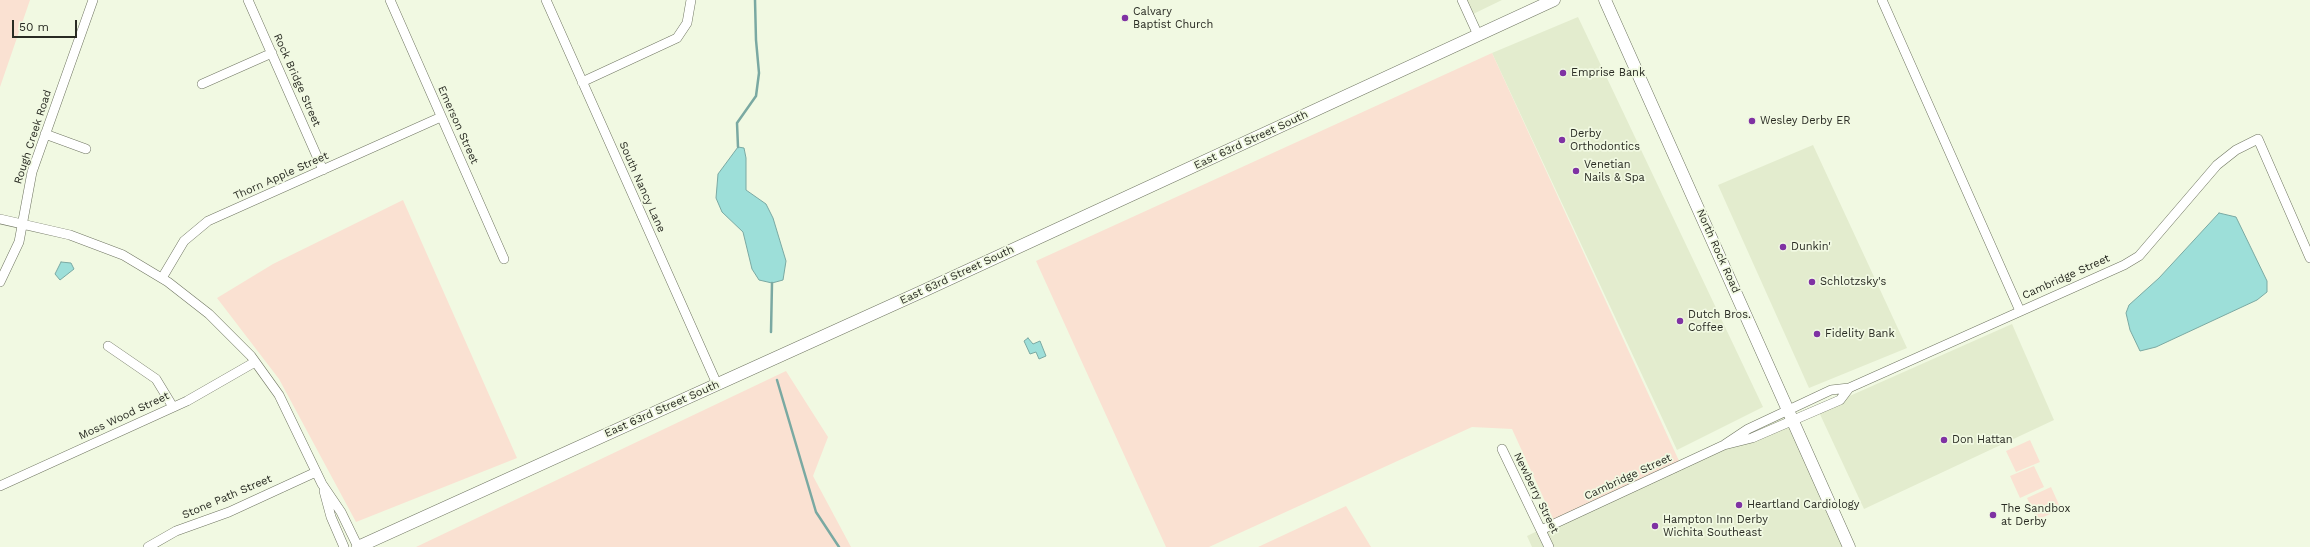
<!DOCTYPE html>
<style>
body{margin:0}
#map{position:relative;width:2310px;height:547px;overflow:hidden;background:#f1f9e2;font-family:"Work Sans",sans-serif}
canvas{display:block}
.scale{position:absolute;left:12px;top:20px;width:65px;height:18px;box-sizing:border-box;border:2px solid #292b23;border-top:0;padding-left:5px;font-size:12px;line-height:14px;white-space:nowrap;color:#292b23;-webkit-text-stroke:3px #f1f9e2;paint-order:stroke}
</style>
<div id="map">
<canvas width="2310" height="547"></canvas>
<div class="scale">50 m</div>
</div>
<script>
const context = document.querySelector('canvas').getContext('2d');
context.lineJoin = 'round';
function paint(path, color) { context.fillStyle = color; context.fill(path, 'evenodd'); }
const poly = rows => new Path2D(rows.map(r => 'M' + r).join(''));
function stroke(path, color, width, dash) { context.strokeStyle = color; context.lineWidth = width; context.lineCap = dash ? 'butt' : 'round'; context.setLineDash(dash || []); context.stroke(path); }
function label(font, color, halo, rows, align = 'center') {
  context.font = font + ' "Work Sans",sans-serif'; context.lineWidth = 3.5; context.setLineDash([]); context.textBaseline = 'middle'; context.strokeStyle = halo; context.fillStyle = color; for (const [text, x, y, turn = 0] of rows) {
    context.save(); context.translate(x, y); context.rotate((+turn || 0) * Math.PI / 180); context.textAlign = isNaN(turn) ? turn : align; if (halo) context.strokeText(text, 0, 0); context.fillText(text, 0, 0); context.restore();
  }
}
paint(poly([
 [1463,0,1502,0,1469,16],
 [1578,17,1763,407,1677,450,1492,53],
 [1813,145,1907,348,1809,388,1718,185],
 [2012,324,2054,420,1864,509,1818,410],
 [1789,411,1849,547,1532,547,1527,536]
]), '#e3ecce');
paint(poly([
 [0,0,30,0,0,87],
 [1492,53,1680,463,1554,521,1512,429,1472,427,1209,547,1166,547,1036,261],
 [403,200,517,458,356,522,279,379,217,298,273,264],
 [786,371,828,437,813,476,851,547,416,547],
 [2030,440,2040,462,2016,472,2006,451],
 [2034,466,2044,487,2020,498,2010,476],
 [2051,487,2061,509,2037,520,2027,498],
 [1346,506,1371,547,1258,547]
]), '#fae1d2');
const water = poly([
 [738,147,744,148,746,158,746,190,766,204,773,218,786,261,783,280,772,283,759,280,752,269,743,232,722,212,716,198,718,174,738,147],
 [2219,213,2236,217,2267,281,2267,292,2257,300,2156,347,2140,351,2130,330,2126,313,2129,305,2159,278,2219,213],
 [61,262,71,263,74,269,60,280,55,274,61,262],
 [1028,338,1033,344,1040,341,1046,356,1039,359,1036,352,1030,354,1024,341,1028,338]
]);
paint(water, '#9ddfd9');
stroke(water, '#7aa9a2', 1);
stroke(poly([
 [738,147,737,123,756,96,759,73,756,40,755,0],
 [771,332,772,283],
 [777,380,816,512,839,547]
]), '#7aa9a2', 2.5);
const minor = poly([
 [248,0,323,170],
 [390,0,504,259],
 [546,0,717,384],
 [1462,0,1478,35],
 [1882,0,2020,311],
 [582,82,677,38,687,23,691,0],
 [202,84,272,53],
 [45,134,86,149],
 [0,219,70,235,123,255,168,282,209,314,251,356,279,395,322,484,341,512,358,547],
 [162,278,184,241,208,221,441,117],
 [0,282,19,242,32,172,93,0],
 [108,346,156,379,173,407],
 [1849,388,2124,265,2139,256,2217,165,2236,150,2258,139,2310,258],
 [1502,449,1549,547],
 [0,486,187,401,255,362],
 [324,491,331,517,344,547],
 [1541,530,1724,445,1748,429,1831,390,1849,388,1840,400,1752,438,1724,445],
 [148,547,176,531,229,512,316,472]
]);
const major = poly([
 [1605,0,1849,547],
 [358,547,921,292,1554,0]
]);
stroke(minor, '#6f7561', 10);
stroke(major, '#6f7561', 13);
stroke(minor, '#fff', 9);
stroke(major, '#fff', 12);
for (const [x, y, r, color] of [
 [1125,18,4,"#7f32a3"],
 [1563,73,4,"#7f32a3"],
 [1752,121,4,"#7f32a3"],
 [1562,140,4,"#7f32a3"],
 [1576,171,4,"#7f32a3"],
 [1783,247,4,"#7f32a3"],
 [1812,282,4,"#7f32a3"],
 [1680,321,4,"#7f32a3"],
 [1817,334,4,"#7f32a3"],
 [1944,440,4,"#7f32a3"],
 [1739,505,4,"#7f32a3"],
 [1993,515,4,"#7f32a3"],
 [1655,526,4,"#7f32a3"]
]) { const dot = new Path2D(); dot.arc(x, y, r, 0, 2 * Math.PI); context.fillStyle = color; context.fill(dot); stroke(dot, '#f1f9e2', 1.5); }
label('11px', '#292b23', '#f1f9e2', [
 ["Calvary",1133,12],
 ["Baptist Church",1133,25],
 ["Emprise Bank",1571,73],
 ["Wesley Derby ER",1760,121],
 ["Derby",1570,134],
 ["Orthodontics",1570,147],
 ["Venetian",1584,165],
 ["Nails & Spa",1584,178],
 ["Dunkin'",1791,247],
 ["Schlotzsky's",1820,282],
 ["Dutch Bros.",1688,315],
 ["Coffee",1688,328],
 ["Fidelity Bank",1825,334],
 ["Don Hattan",1952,440],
 ["Heartland Cardiology",1747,505],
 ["The Sandbox",2001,509],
 ["at Derby",2001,522],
 ["Hampton Inn Derby",1663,520],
 ["Wichita Southeast",1663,533]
], 'left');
label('11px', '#292b23', '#f1f9e2', [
 ["Rock Bridge Street",297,80,66],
 ["Emerson Street",458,125,66],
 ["Rough Creek Road",33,137,-72],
 ["East 63rd Street South",1251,140,-25],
 ["Thorn Apple Street",281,176,-24],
 ["South Nancy Lane",642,187,66],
 ["North Rock Road",1718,251,66],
 ["East 63rd Street South",957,275,-25],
 ["Cambridge Street",2066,277,-24],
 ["East 63rd Street South",662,409,-24],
 ["Moss Wood Street",124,416,-25],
 ["Cambridge Street",1628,477,-25],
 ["Newberry Street",1536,493,64],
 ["Stone Path Street",227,497,-23]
]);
</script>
